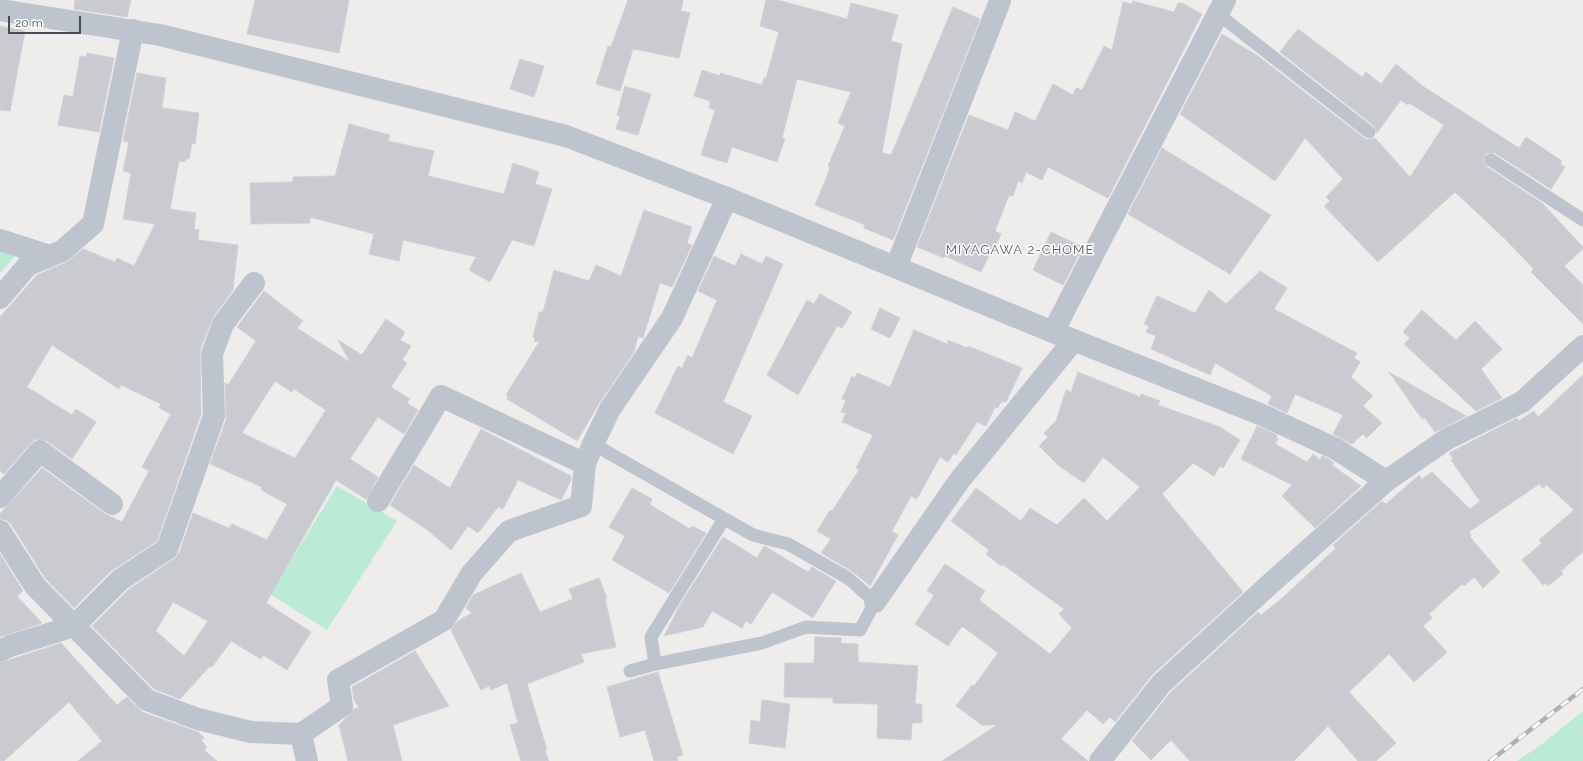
<!DOCTYPE html>
<style>
body{margin:0}
#map{position:relative;width:1583px;height:761px;overflow:hidden;background:#efecec;font-family:Raleway,sans-serif}
canvas{display:block}
.scale{position:absolute;left:8px;top:16px;width:73px;height:18px;box-sizing:border-box;border:2px solid #464d58;border-top:0;padding-left:5px;font-size:12px;line-height:14px;white-space:nowrap;color:#464d58;-webkit-text-stroke:3px #fff;paint-order:stroke}
</style>
<div id="map">
<canvas width="1583" height="761"></canvas>
<div class="scale">20 m</div>
</div>
<script>
const context = document.querySelector('canvas').getContext('2d');
context.lineJoin = 'round';
function paint(path, color) { context.fillStyle = color; context.fill(path, 'evenodd'); }
const poly = rows => new Path2D(rows.map(r => 'M' + r).join(''));
function stroke(path, color, width, dash) { context.strokeStyle = color; context.lineWidth = width; context.lineCap = dash ? 'butt' : 'round'; context.setLineDash(dash || []); context.stroke(path); }
function label(font, color, halo, rows, align = 'center') {
  context.font = font + ' Raleway,sans-serif'; context.lineWidth = 3; context.setLineDash([]); context.textBaseline = 'middle'; context.strokeStyle = halo; context.fillStyle = color; for (const [text, x, y, turn = 0] of rows) {
    context.save(); context.translate(x, y); context.rotate((+turn || 0) * Math.PI / 180); context.textAlign = isNaN(turn) ? turn : align; if (halo) context.strokeText(text, 0, 0); context.fillText(text, 0, 0); context.restore();
  }
}
paint(poly([
 [0,249,17,254,0,273],
 [337,486,397,521,327,630,270,594],
 [1583,711,1583,761,1517,761,1542,744]
]), '#bbebd4');
const building = poly([
 [75,0,131,0,127,17,74,9,75,0],
 [255,0,349,0,339,53,247,34,255,0],
 [628,0,683,0,681,11,690,13,679,58,633,49,620,91,596,84,608,46,611,47,628,0],
 [766,0,778,0,847,19,851,3,898,15,891,41,902,44,882,153,891,155,953,7,980,19,893,240,864,228,865,225,815,205,827,176,830,167,828,166,845,126,838,123,851,92,797,79,782,138,785,139,777,162,732,147,727,163,701,155,715,110,709,108,710,101,694,96,702,70,720,76,720,73,762,85,764,78,766,78,779,32,760,26,766,0],
 [1133,1,1174,12,1178,3,1182,3,1202,14,1108,198,1048,167,1042,180,1026,172,1022,183,1018,181,1013,196,1009,195,995,231,1001,234,992,255,990,254,981,272,945,256,944,258,917,247,969,115,1008,130,1015,112,1035,121,1053,84,1073,95,1076,88,1082,90,1104,46,1112,50,1123,2,1132,4,1133,1],
 [0,26,25,31,10,111,0,110,0,26],
 [1298,29,1362,77,1366,72,1381,84,1396,64,1424,87,1519,148,1526,137,1562,161,1560,164,1565,167,1551,189,1495,153,1487,153,1483,160,1487,167,1542,203,1583,247,1583,249,1564,266,1583,285,1583,324,1531,272,1534,269,1505,239,1455,192,1378,262,1324,206,1330,201,1326,197,1343,179,1305,138,1275,181,1180,114,1222,34,1258,56,1364,138,1368,140,1375,138,1410,177,1444,125,1409,103,1408,105,1401,100,1377,133,1374,126,1280,52,1298,29],
 [87,53,114,58,99,132,58,125,64,95,73,97,80,56,86,57,87,53],
 [520,59,544,66,534,97,510,89,520,59],
 [137,73,166,78,162,108,199,113,195,144,192,143,189,159,185,159,185,162,179,161,170,209,196,213,194,229,199,230,198,240,238,245,233,290,213,317,200,350,201,414,157,541,111,571,74,608,45,578,11,524,6,520,0,519,0,514,42,468,105,514,122,522,149,471,142,467,171,414,159,408,161,404,121,385,119,389,52,345,27,387,72,415,76,409,96,422,72,459,47,441,36,439,31,443,4,474,0,471,0,317,37,275,67,262,83,249,115,262,117,258,134,266,155,224,123,219,131,173,123,171,129,142,123,141,137,73],
 [625,86,651,94,638,135,616,129,620,116,617,115,625,86],
 [349,124,390,135,388,141,434,151,428,176,504,194,513,163,539,172,535,184,552,189,534,246,512,240,490,282,469,270,476,257,403,240,399,261,369,254,374,234,310,217,310,223,251,224,250,183,293,182,293,177,335,176,349,124],
 [1162,148,1271,215,1230,274,1128,214,1162,148],
 [644,210,692,227,687,243,692,245,672,287,660,283,643,338,638,336,634,352,600,402,577,441,507,399,508,397,506,395,539,342,534,341,535,338,533,337,539,312,543,312,554,270,589,281,596,265,621,276,644,210],
 [1051,232,1083,247,1063,285,1033,270,1051,232],
 [741,254,762,264,766,256,783,264,723,402,752,416,733,454,655,413,678,366,682,368,688,355,692,358,717,300,698,291,714,256,735,266,741,254],
 [1260,271,1287,288,1274,309,1357,353,1354,358,1360,362,1351,377,1373,396,1363,406,1382,423,1367,438,1363,434,1352,444,1333,434,1343,415,1295,394,1287,413,1268,404,1272,396,1215,363,1210,375,1151,349,1156,336,1146,332,1149,326,1144,324,1157,296,1195,313,1209,290,1226,304,1260,271],
 [264,291,303,321,297,328,350,362,338,340,362,355,386,319,405,332,400,340,411,346,402,360,407,363,391,387,410,399,407,403,418,410,404,434,378,417,350,459,378,477,366,499,336,480,266,603,311,632,287,670,263,655,261,659,231,641,212,667,210,666,180,699,154,689,92,626,128,590,174,559,179,553,193,513,229,528,232,524,267,540,287,504,261,490,262,487,210,464,226,420,225,383,228,385,256,341,237,327,264,291],
 [275,381,292,392,294,389,326,410,295,458,242,433,275,381],
 [173,602,208,621,184,656,156,631,173,602],
 [820,294,852,312,842,328,837,326,798,395,767,375,807,300,814,304,820,294],
 [880,308,900,318,890,338,871,329,880,308],
 [1422,310,1456,340,1475,321,1502,349,1481,369,1502,398,1476,411,1404,344,1410,338,1403,332,1422,310],
 [914,330,947,344,948,340,967,348,968,346,1022,368,1006,402,1001,402,998,408,995,407,986,426,977,422,956,455,954,453,948,462,940,457,917,499,911,496,892,531,898,535,870,586,852,571,821,553,831,539,817,531,830,510,832,511,859,470,856,468,873,435,842,422,846,413,841,412,846,400,842,399,852,376,855,378,857,373,890,387,914,330],
 [1078,372,1140,397,1141,394,1160,401,1158,405,1220,427,1240,440,1223,468,1220,466,1214,476,1193,463,1162,494,1243,592,1152,675,1115,722,1110,717,1103,724,1087,710,1061,739,1088,761,942,761,997,725,982,725,956,706,972,685,974,686,998,653,962,626,948,646,915,624,934,595,927,591,945,564,985,591,979,600,1050,654,1072,628,1059,614,1064,609,1002,564,1001,566,986,554,989,550,951,521,976,488,1021,521,1030,508,1057,525,1084,498,1107,521,1140,487,1103,457,1084,483,1059,466,1039,446,1048,437,1044,433,1056,421,1066,390,1071,392,1078,372],
 [1389,372,1466,416,1435,432,1425,418,1422,419,1389,372],
 [1583,375,1583,552,1561,571,1563,574,1548,586,1546,583,1543,585,1522,560,1542,543,1539,540,1574,510,1547,485,1543,488,1539,484,1469,532,1471,535,1470,537,1500,572,1483,588,1474,577,1464,586,1462,584,1429,614,1432,618,1423,626,1447,652,1414,682,1389,654,1349,692,1396,743,1376,761,1358,761,1328,726,1294,761,1190,761,1171,740,1151,760,1132,741,1170,693,1258,612,1261,615,1281,599,1336,548,1333,545,1382,501,1386,504,1419,475,1422,479,1432,472,1470,509,1480,501,1451,460,1453,458,1449,453,1517,418,1519,421,1534,411,1538,417,1583,375],
 [1257,426,1277,435,1276,438,1278,439,1275,444,1307,462,1313,454,1320,460,1322,456,1330,460,1334,463,1332,465,1361,486,1315,528,1282,496,1292,485,1241,459,1257,426],
 [481,429,571,476,571,480,561,500,518,480,503,509,498,507,478,533,468,526,451,550,426,529,390,505,414,465,450,488,481,429],
 [632,488,652,499,650,504,652,506,690,529,692,526,706,533,669,593,612,560,625,536,609,527,632,488],
 [723,537,757,558,764,546,808,572,812,567,836,581,813,618,772,592,751,624,746,621,742,628,712,611,703,627,664,636,680,605,723,537],
 [0,554,23,591,17,596,42,623,0,637,0,554],
 [521,573,540,612,573,599,569,589,599,578,607,598,605,599,616,647,581,654,584,662,527,684,547,750,545,751,549,761,521,761,510,725,518,723,507,683,491,690,489,686,481,690,451,630,458,621,472,613,466,608,473,595,521,573],
 [815,637,841,638,841,643,858,644,858,662,918,666,915,704,922,704,922,723,912,723,911,740,877,738,878,704,833,703,833,698,784,697,785,663,814,663,815,637],
 [61,643,117,705,127,697,142,712,198,732,204,738,201,740,207,747,204,750,217,761,78,761,102,741,69,702,4,761,0,761,0,663,61,643],
 [415,651,449,706,393,725,402,761,348,761,339,725,354,709,359,708,354,700,352,687,415,651],
 [658,672,683,755,677,757,678,761,654,761,645,730,620,737,607,687,658,672],
 [762,700,790,704,785,748,749,743,751,720,760,722,762,700]
]);
paint(building, '#cacad1');
stroke(building, '#d0d1d7', 1);
stroke(poly([
 [1218,14,1369,132],
 [1491,160,1583,220],
 [593,444,753,535,788,544,848,578,875,602,860,630,806,627,762,643,655,664,630,671],
 [655,664,651,637,724,519]
]), '#bec4ce', 13);
stroke(poly([
 [0,10,160,35,566,136,727,198,1053,332,1260,414,1336,449,1386,481],
 [0,240,50,256],
 [896,267,1000,1],
 [0,298,28,265,62,251,93,224,133,30],
 [1053,332,1225,0],
 [0,497,40,451,112,504],
 [378,501,441,396,585,464],
 [0,531,35,586,147,700,198,719,251,732,301,734,342,706,338,680,444,620,472,573,509,531,581,506,585,464,593,444,610,409,672,318,727,198],
 [875,602,959,481,1074,340],
 [0,651,10,646,74,626,120,580,167,549,214,416,212,354,223,324,254,283],
 [301,734,307,761],
 [1100,761,1161,684,1270,584,1386,481,1447,439,1522,402,1583,346]
]), '#bec4ce', 22);
const rail = poly([
 [1490,761,1583,689]
]);
stroke(rail, '#aeb0b6', 4.5);
stroke(rail, '#fff', 3, [9]);
context.letterSpacing = '1px';
label('13px', '#595b60', '#fff', [
 ["MIYAGAWA 2-CHOME",1020,250]
]);
context.letterSpacing = '0px';
</script>
